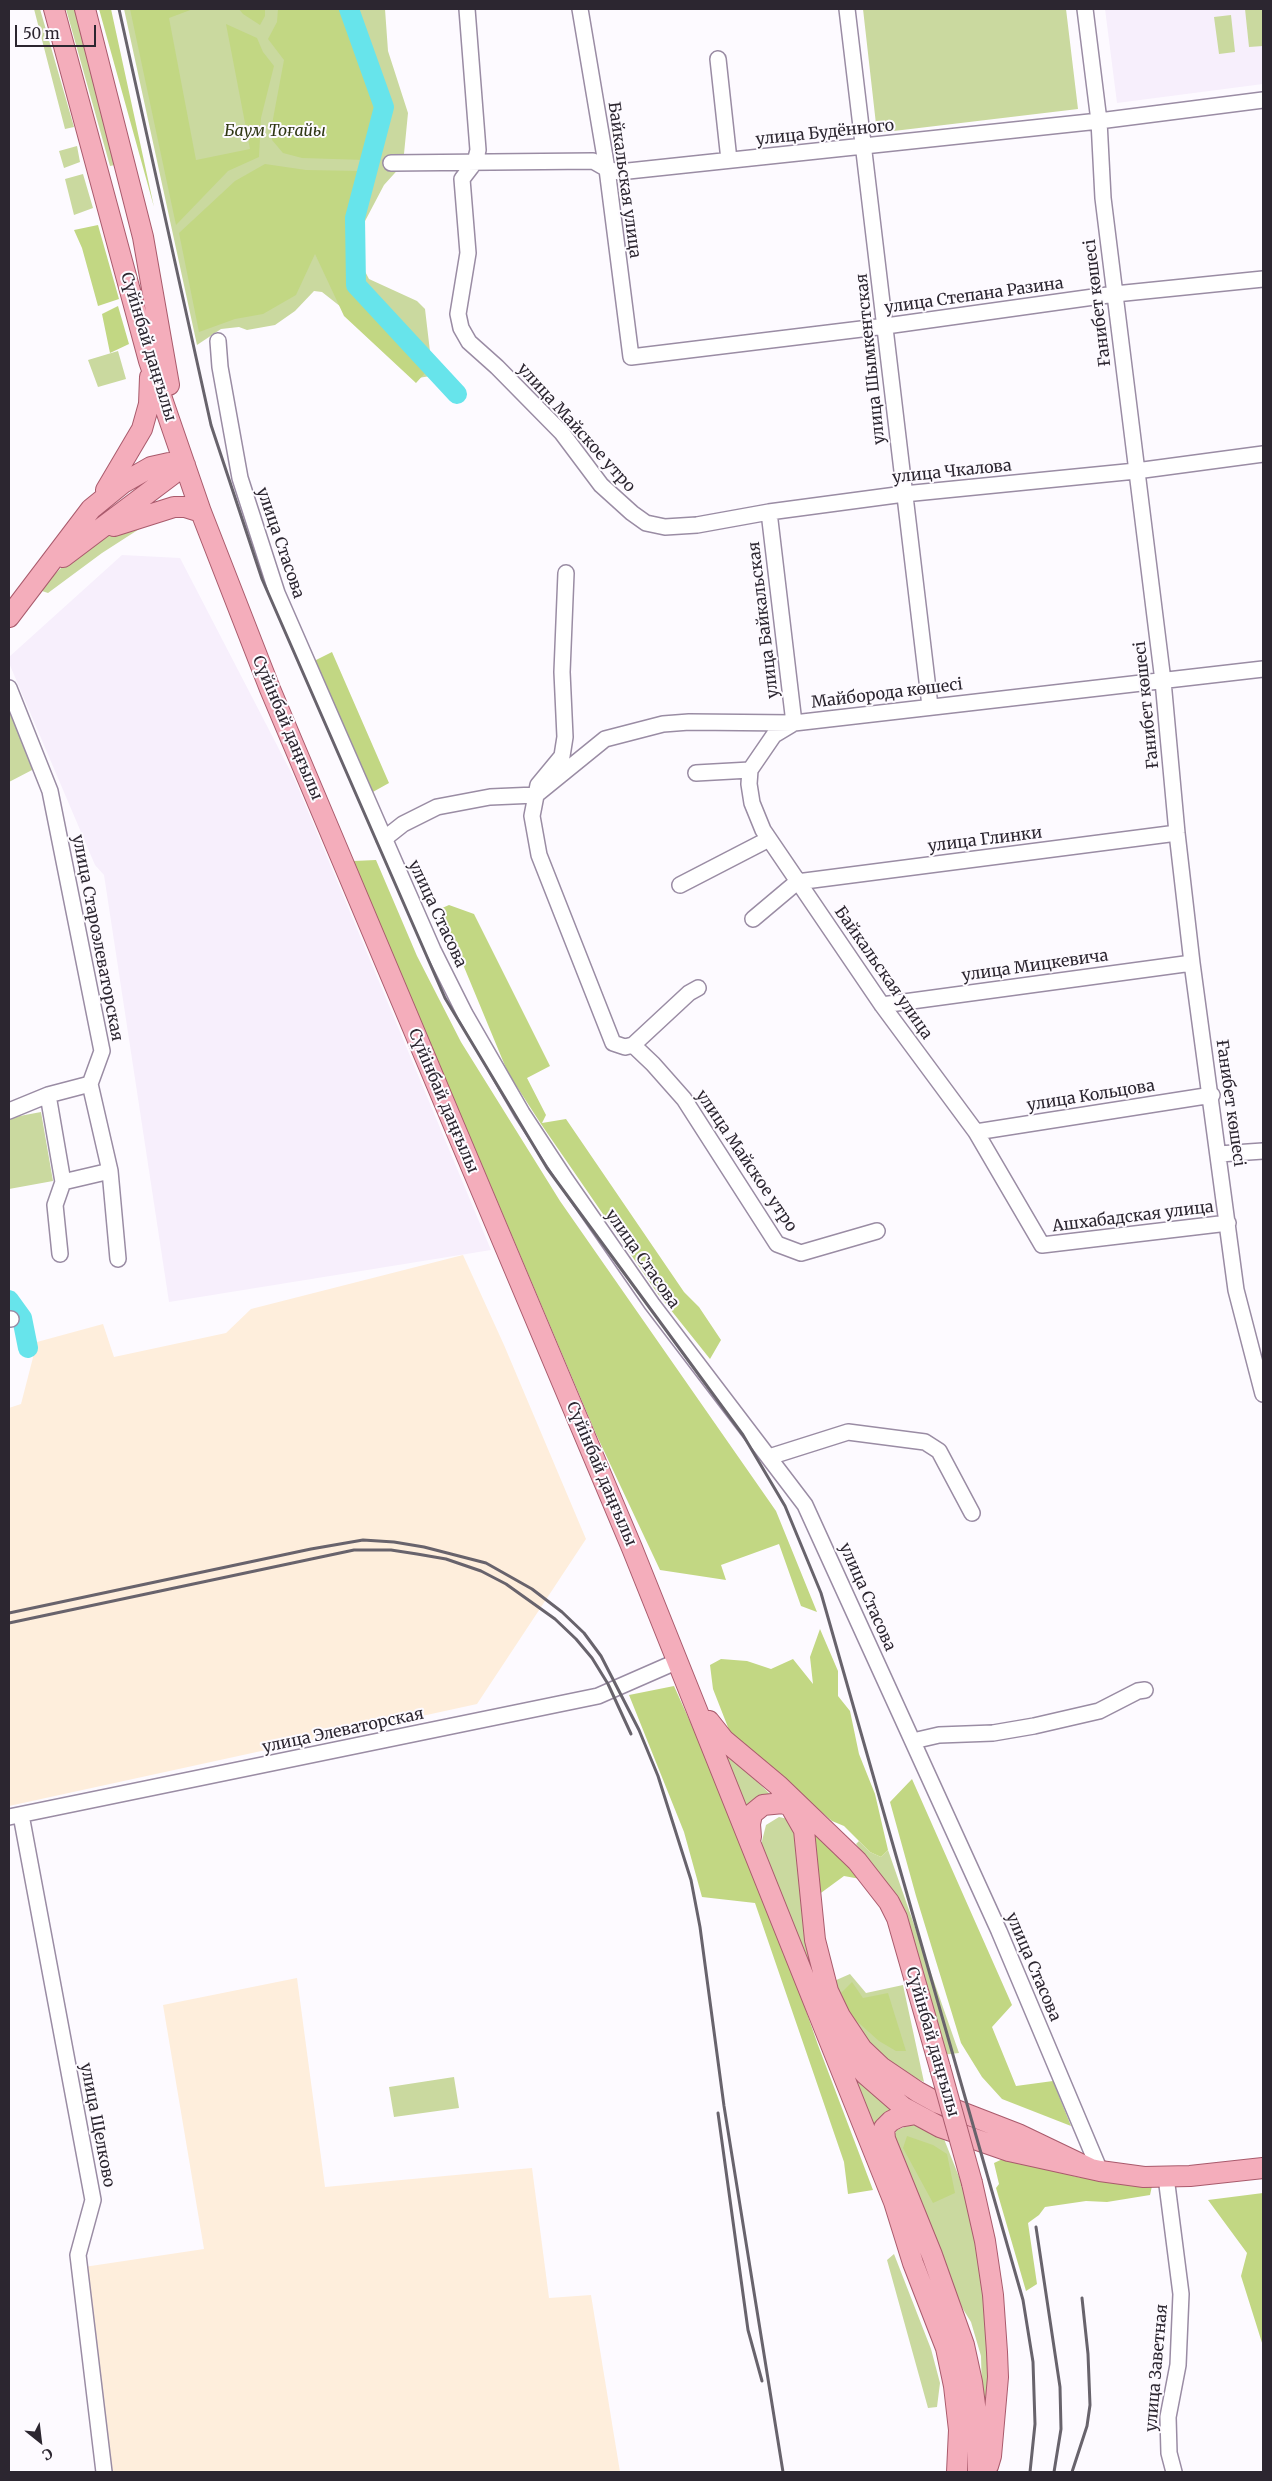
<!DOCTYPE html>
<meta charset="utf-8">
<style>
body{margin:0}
#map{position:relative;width:1272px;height:2481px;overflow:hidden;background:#fdfaff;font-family:Merriweather,serif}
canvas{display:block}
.frame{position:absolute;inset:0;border:10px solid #2c2630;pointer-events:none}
.north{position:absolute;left:15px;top:2416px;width:50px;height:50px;-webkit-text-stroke:4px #fdfaff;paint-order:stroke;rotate:151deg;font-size:14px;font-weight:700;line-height:20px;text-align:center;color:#2c2630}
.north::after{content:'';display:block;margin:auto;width:18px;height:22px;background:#2c2630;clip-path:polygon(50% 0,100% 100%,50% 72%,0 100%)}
.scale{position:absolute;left:15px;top:25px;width:81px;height:22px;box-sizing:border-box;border:2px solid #2c2630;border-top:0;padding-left:6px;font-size:15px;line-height:18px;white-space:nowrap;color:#2c2630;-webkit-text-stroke:4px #fdfaff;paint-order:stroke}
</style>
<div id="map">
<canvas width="1272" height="2481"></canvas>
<div class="frame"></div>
<div class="north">С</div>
<div class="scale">50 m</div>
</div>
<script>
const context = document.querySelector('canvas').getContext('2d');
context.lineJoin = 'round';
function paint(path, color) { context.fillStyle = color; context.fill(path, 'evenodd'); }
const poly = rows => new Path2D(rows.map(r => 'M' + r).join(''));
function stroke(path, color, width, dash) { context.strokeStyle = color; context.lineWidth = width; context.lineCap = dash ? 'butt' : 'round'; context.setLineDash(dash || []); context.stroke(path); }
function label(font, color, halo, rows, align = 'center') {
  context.font = font + ' Merriweather,serif'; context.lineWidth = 4; context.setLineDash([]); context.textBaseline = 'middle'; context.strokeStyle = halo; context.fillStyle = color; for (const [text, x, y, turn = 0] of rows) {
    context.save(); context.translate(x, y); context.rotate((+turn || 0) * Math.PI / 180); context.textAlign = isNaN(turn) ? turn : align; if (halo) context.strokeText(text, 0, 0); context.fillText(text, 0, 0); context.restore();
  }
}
paint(poly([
 [1105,9,1263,9,1263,84,1117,103],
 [122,555,180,558,295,780,491,1250,169,1302,104,875,95,865,9,663,9,657]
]), '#f7effc');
paint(poly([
 [463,1255,504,1345,586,1539,477,1704,9,1806,9,1408,21,1404,37,1342,103,1324,114,1357,226,1333,251,1309],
 [297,1978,325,2187,532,2168,549,2298,591,2295,620,2472,110,2472,84,2267,204,2249,163,2005]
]), '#feeedc');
paint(poly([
 [34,9,40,9,74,127,65,129],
 [66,9,79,9,120,164,110,166],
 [124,9,385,9,388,51,408,113,403,164,384,185,364,223,358,242,360,262,369,279,417,301,425,309,431,360,437,375,418,378,369,329,322,292,314,291,295,311,275,325,247,330,239,327,221,329,197,345],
 [863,9,1066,9,1078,109,877,133],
 [1245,9,1263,9,1263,46,1249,47],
 [1231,15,1235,52,1219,54,1214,17],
 [77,146,80,162,64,168,59,151],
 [83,174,93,208,74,215,65,179],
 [118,351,126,379,98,387,88,360],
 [161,515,102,553,48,593,39,590,80,549,112,531],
 [9,706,34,769,9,782],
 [41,1112,53,1181,9,1189,9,1118],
 [714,1740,771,1795,746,1819],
 [779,1817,793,1820,803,1840,806,1925,811,1957,823,1993,849,2041,866,2061,913,2097,934,2108,1012,2138,1011,2144,938,2119,911,2104,886,2086,864,2064,846,2043,819,1994,761,1845,766,1825],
 [859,1841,870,1852,881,1857,888,1850,959,2053,941,2055,884,1881,856,1844],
 [850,1974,866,1993,903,1985,924,2082,906,2074,876,2053,849,2019,834,1981],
 [854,2074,895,2108,873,2138],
 [454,2077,459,2108,394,2117,389,2087],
 [912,2124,944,2139,965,2192,987,2296,989,2429,982,2393,981,2356,971,2322,958,2301,893,2137,897,2130],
 [894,2254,931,2349,940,2383,937,2407,928,2408,887,2260]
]), '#cad99f');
paint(poly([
 [99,9,111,9,154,207],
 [130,9,193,9,169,18,196,160,250,149,226,24,257,38,263,52,274,66,261,118,259,157,228,171,176,225],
 [239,9,265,9,265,16,260,25,243,14],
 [278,9,343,9,377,105,365,160,302,158,283,153,272,140,273,119,284,60,268,39,277,22],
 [265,164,306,170,360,171,348,215,350,284,426,372,416,383,344,316,315,254,296,295,263,314,235,319,199,332,179,233,235,181],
 [98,225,119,299,98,306,82,248,74,230],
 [118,306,129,344,110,353,102,314],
 [332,652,389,783,371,793,312,662],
 [376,860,417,956,461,1042,560,1201,776,1511,817,1612,801,1606,779,1544,721,1565,726,1580,660,1570,596,1434,353,861],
 [449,905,474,914,550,1066,527,1078,546,1115,542,1123,566,1119,684,1292,699,1307,721,1340,710,1359,658,1294,541,1124,508,1073,440,909],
 [820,1629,838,1671,838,1696,850,1711,859,1754,875,1794,888,1850,881,1857,870,1852,844,1826,832,1821,731,1735,713,1689,710,1665,721,1659,747,1661,771,1669,793,1659,813,1684,810,1657],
 [674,1686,756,1868,818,2045,873,2190,848,2194,844,2162,755,1903,702,1897,684,1832,629,1695],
 [912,1779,1012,2005,992,2027,1016,2086,1053,2081,1071,2126,1002,2099,982,2077,961,2043,916,1896,890,1802],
 [808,1819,866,1880,844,1876,814,1898],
 [852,1982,863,1998,888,1993,906,2051,896,2051,879,2041,851,2016,841,1993],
 [907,2136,933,2145,947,2154,955,2193,933,2203,903,2148],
 [1007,2157,1077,2177,1152,2186,1150,2195,1107,2202,1086,2201,1045,2207,1039,2215,1028,2223,1037,2284,1026,2291,996,2188,999,2184,994,2163],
 [1263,2193,1263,2346,1241,2276,1247,2253,1208,2200]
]), '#c2d783');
stroke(poly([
 [349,9,384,107,355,218,356,285,457,394],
 [9,1300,22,1318,28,1348]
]), '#67e4eb', 20);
const minor = poly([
 [467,9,478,150,475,162,462,179,468,253,458,314,461,328,469,342,497,367,562,433,601,485,632,513,646,523,665,527,697,525,769,512,904,494,1136,471,1263,454],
 [580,9,607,169,631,357,886,326,1115,294,1263,279],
 [847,9,930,706],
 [1085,9,1099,121,1103,198,1163,681,1177,833,1192,963,1236,1290,1263,1394],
 [718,59,729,160],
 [391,163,593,161,607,169,619,172,1099,121,1263,100],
 [218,341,220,367,240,478,277,593,433,950,465,1014,522,1113,566,1180,652,1304,805,1505,999,1931,1100,2171],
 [769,512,794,723],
 [566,573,562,672,565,737,562,756,538,785,532,816,539,855,613,1043,625,1047,633,1045,689,993,698,988],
 [9,688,50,791,102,1051,90,1084,110,1171,118,1259],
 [794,723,774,735,750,770,749,784,752,803,763,830,882,1005,976,1132,1042,1245,1228,1223],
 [696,773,750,770],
 [384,839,403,824,437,807,490,797,536,795,605,739,663,724,689,722,794,723,1263,669],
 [680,885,769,839],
 [753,919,797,882,1177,833],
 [882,1005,1192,963],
 [633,1045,653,1064,684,1099,777,1244,801,1253,877,1231],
 [48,1095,63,1182,110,1171],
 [9,1111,48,1095,90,1084],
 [976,1132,1212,1095],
 [1219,1154,1263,1151],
 [60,1254,55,1205,63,1182],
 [9,1319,11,1319],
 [769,1457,848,1432,925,1442,939,1451,972,1513],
 [913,1741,939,1735,993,1733,1034,1726,1099,1711,1138,1691,1145,1690],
 [21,1815,93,2200,78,2255,104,2472],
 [9,1817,598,1696,678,1661],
 [1166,2177,1181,2294,1178,2365,1168,2417,1169,2453,1174,2472]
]);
const major = poly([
 [54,9,149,361,201,512,270,689,632,1548,894,2202,913,2263,946,2348,954,2386,959,2430,957,2472],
 [85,9,143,237,169,385],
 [106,490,142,429,149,404,150,377],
 [114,526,174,507,185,507,201,512],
 [63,557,185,465],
 [9,617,91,509,123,483,151,467,169,463,185,465],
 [709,1721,724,1740,779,1786,857,1861,889,1902,897,1918,940,2068],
 [779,1786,804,1830,815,1940,828,1991,840,2016,862,2049,881,2067,918,2092,938,2103,1018,2134,1091,2169],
 [751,1837,750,1824,752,1814,763,1805,783,1803,799,1810],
 [832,2034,865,2074,903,2107,940,2127,1009,2151,1100,2171,1144,2177,1190,2176,1263,2168],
 [916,2114,899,2117,891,2121,884,2128,885,2139,932,2255,964,2345,972,2382,978,2428,978,2472],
 [972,2183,985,2241,993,2295,997,2352,998,2377,991,2456,988,2466]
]);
stroke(minor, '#9a8ca4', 18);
stroke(major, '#a95a6c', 22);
stroke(minor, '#fff', 15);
stroke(major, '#f4adbb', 20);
stroke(poly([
 [119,9,211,425,262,579,445,998,547,1168,743,1435,785,1506,821,1593,1023,2300,1033,2362,1035,2424,1030,2472],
 [9,1613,311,1549,363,1540,394,1542,424,1547,486,1563,532,1589,562,1612,584,1633,601,1656,639,1730,658,1776,691,1880,700,1927,724,2106,783,2472],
 [9,1623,354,1550,391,1550,417,1554,446,1559,481,1571,506,1584,555,1619,576,1639,592,1658,608,1684,631,1734],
 [718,2113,748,2330,762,2381],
 [1036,2227,1060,2387,1061,2429,1054,2472],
 [1072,2472,1087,2426,1090,2405,1088,2354,1082,2298]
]), '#68636c', 3);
const majorBridge = poly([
 [940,2068,972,2183]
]);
stroke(majorBridge, '#a95a6c', 22, []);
stroke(majorBridge, '#f4adbb', 20);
label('italic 16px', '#2e3612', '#fdfaff', [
 ["Баум Тоғайы",275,131]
]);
label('16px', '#2c2630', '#fdfaff', [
 ["улица Будённого",825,133,-6],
 ["Байкальская улица",624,180,82],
 ["улица Степана Разина",974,296,-8],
 ["Ғанибет көшесі",1098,303,-97],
 ["Сүйінбай даңғылы",148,347,73],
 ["улица Шымкентская",871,359,-96],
 ["улица Майское утро",576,428,48],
 ["улица Чкалова",952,472,-6],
 ["улица Стасова",280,543,71],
 ["улица Байкальская",764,620,-97],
 ["Майборода көшесі",887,694,-7],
 ["Ғанибет көшесі",1147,705,-96],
 ["Сүйінбай даңғылы",287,728,67],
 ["улица Глинки",985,840,-7],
 ["улица Стасова",437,914,65],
 ["улица Староэлеваторская",97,938,79],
 ["улица Мицкевича",1035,966,-8],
 ["Байкальская улица",883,973,55],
 ["улица Кольцова",1091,1096,-9],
 ["Сүйінбай даңғылы",443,1101,67],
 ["Ғанибет көшесі",1230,1103,82],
 ["улица Майское утро",746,1161,56],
 ["Ашхабадская улица",1133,1217,-7],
 ["улица Стасова",642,1259,55],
 ["Сүйінбай даңғылы",601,1474,67],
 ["улица Стасова",867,1597,66],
 ["улица Элеваторская",343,1731,-12],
 ["улица Стасова",1033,1967,67],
 ["Сүйінбай даңғылы",932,2042,74],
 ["улица Щелково",97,2125,79],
 ["улица Заветная",1157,2368,-85]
]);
</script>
